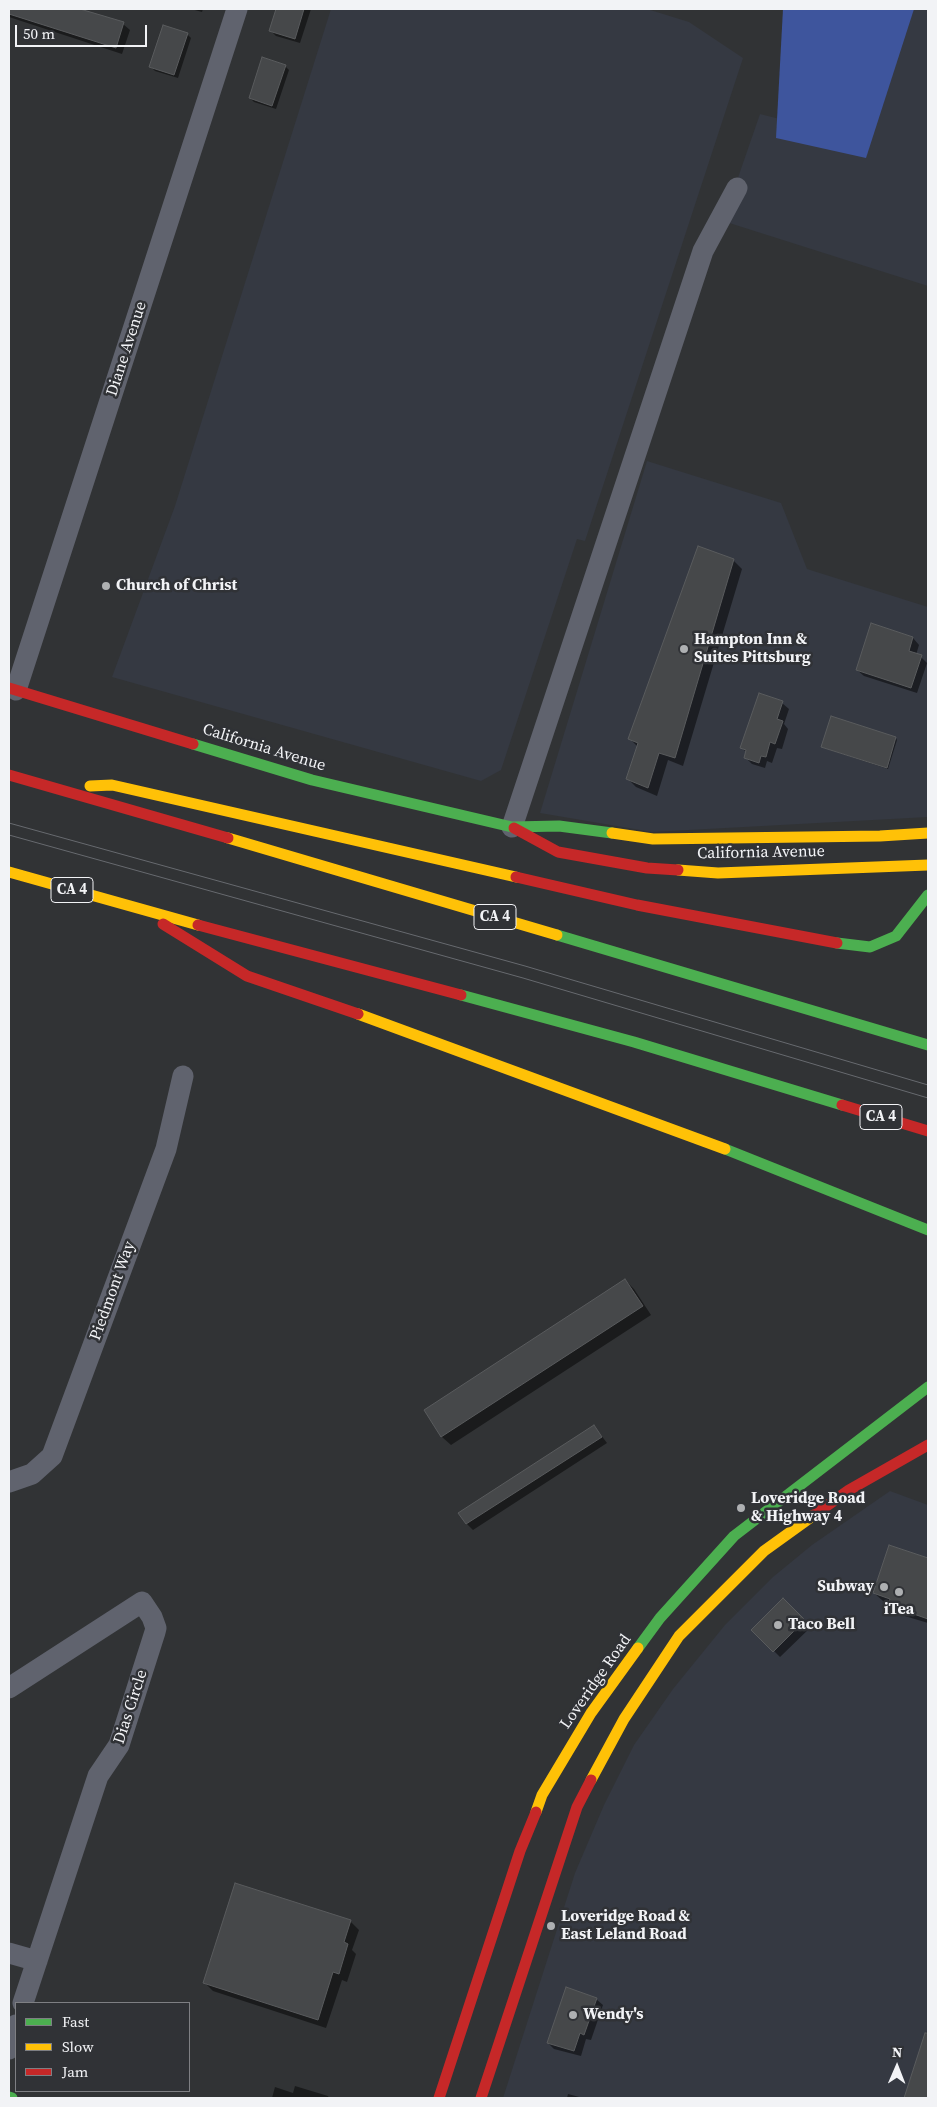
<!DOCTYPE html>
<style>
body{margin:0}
#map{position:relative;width:937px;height:2107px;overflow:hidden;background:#313335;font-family:"Source Serif 4",serif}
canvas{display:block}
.frame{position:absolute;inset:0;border:10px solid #f2f3f6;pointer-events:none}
.legend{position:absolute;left:15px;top:2002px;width:175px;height:90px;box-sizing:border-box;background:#303236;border:1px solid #7e7f83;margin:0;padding:6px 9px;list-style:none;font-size:15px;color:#f2f3f6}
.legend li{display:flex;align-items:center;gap:10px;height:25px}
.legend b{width:25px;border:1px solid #7e7f83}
.north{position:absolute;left:872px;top:2042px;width:50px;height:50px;-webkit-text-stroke:4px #303236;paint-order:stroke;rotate:1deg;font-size:14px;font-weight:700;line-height:20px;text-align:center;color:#f2f3f6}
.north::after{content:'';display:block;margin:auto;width:18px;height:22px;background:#f2f3f6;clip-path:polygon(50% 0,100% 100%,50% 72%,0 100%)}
.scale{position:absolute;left:15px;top:25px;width:132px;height:22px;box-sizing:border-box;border:2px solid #f2f3f6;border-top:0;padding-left:6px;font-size:15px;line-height:18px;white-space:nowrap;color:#f2f3f6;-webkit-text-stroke:4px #303236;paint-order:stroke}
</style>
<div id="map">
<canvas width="937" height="2107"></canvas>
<div class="frame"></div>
<ul class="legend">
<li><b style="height:6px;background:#4caf50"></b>Fast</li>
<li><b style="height:6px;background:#ffc107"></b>Slow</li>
<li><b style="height:6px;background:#c62828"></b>Jam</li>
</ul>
<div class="north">N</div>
<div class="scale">50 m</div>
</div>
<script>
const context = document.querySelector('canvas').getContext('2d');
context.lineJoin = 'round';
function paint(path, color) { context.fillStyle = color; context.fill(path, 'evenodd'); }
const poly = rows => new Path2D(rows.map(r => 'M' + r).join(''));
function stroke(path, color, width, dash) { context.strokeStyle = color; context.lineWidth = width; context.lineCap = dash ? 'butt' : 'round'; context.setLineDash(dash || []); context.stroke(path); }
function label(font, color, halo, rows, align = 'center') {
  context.font = font + ' "Source Serif 4",serif'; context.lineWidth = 5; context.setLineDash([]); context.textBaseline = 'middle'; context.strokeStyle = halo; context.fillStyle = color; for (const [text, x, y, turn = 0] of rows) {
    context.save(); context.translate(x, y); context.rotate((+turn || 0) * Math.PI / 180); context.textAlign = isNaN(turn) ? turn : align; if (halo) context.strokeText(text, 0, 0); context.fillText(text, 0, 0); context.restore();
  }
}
paint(poly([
 [331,9,647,9,689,22,743,58,585,541,577,539,501,770,481,781,112,677,175,506],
 [901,9,928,9,928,286,723,221,760,114,855,138],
 [647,461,781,503,807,569,928,607,928,817,652,832,540,813],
 [890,1491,928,1505,928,2098,503,2098,575,1873,604,1805,634,1745,673,1689,725,1625,773,1577,812,1545]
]), '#353942');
paint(poly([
 [783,9,914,9,866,158,776,138]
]), '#3e559d');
paint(poly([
 [9,9,76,9,123,24,130,30,122,54,9,17],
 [191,9,203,9,202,12],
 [278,9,311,9,300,43,276,36,271,31],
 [187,34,191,38,178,78,155,71,151,67],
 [285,66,289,70,276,109,254,102,250,98],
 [733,560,742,569,683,766,668,760,657,796,636,787,628,779,638,747,630,739],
 [872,625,913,638,919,645,916,655,921,657,927,663,917,693,864,676,857,670],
 [782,703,789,709,784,724,788,729,782,749,777,748,772,763,767,761,765,768,752,764,745,757,747,753,742,748],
 [832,718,896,738,897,740,888,769,824,748],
 [625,1280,634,1289,651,1315,451,1445,442,1437,426,1411],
 [594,1426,607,1443,473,1530,467,1524,460,1513],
 [889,1547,928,1559,928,1623,898,1614,890,1604,883,1601,874,1593],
 [783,1599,811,1627,780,1657,753,1630],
 [350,1921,359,1930,352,1950,356,1954,347,1982,342,1980,326,2028,213,1991,204,1982],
 [596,1999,603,2005,591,2040,586,2039,581,2056,554,2049,548,2043],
 [928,2028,928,2098,906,2098],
 [295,2086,328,2096,329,2098,272,2098,275,2087,293,2093],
 [568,2094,583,2098,567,2098]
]), '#0007');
const building = poly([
 [9,9,80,9,124,22,116,48,9,14,9,9],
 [276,9,304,9,295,39,269,31,276,9],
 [163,25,188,33,174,75,149,67,163,25],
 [262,57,286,65,272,106,249,98,262,57],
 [698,546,734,559,675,758,659,753,648,788,626,779,638,743,628,739,698,546],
 [871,623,913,637,909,651,922,655,911,688,856,670,871,623],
 [759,693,783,701,777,719,783,721,775,744,770,742,766,757,761,756,759,763,744,758,746,750,740,748,759,693],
 [831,716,896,737,887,768,821,747,831,716],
 [625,1279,643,1306,441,1437,424,1410,625,1279],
 [594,1425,602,1437,466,1524,458,1513,594,1425],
 [889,1545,928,1558,928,1619,888,1605,890,1599,873,1593,889,1545],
 [783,1598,805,1620,773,1652,751,1630,783,1598],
 [235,1883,351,1920,344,1942,348,1944,339,1974,333,1972,318,2020,203,1983,235,1883],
 [566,1987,597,1998,584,2035,580,2033,574,2051,547,2043,566,1987],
 [925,2033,928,2033,928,2098,904,2098,925,2033]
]);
paint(building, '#46484a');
stroke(building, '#595b5d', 1);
stroke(poly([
 [16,690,237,9],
 [512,827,703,251,737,188],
 [9,1482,32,1474,52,1456,166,1149,183,1076],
 [9,1688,142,1602,152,1617,156,1628,155,1632,119,1745,98,1776,23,2003],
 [9,1953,37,1961],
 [9,2049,16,2025]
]), '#60636e', 21);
stroke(poly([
 [193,744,312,780,512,827,559,826,612,833],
 [557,935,928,1045],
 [837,943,870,947,896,936,928,895],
 [461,995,634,1042,842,1105],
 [725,1149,928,1230],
 [638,1648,660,1618,734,1536,928,1387],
 [9,2097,12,2098]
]), '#4caf50', 11);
stroke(poly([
 [90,786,112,785,516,877],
 [612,833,653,839,880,836,928,833],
 [228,838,557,935],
 [678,870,718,873,928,865],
 [9,872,198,925],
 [358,1014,725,1149],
 [591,1780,624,1719,679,1636,764,1551,814,1515],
 [536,1812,542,1795,591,1713,638,1648]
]), '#ffc107', 11);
stroke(poly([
 [9,688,193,744],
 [9,775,228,838],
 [514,828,558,852,647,868,678,870],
 [516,877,637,905,837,943],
 [163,924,247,976,358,1014],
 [198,925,461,995],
 [842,1105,928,1131],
 [814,1515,849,1490,928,1445],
 [439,2098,520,1851,536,1812],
 [481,2098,577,1807,591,1780]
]), '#c62828', 11);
stroke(poly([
 [9,823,525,966,928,1085],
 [9,835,523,978,928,1098]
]), '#676a6f', 1);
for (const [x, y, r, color] of [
 [106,586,5,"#aeb0b2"],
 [684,649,5,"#aeb0b2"],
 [741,1508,5,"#aeb0b2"],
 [884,1587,5,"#aeb0b2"],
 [899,1592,5,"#aeb0b2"],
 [778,1625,5,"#aeb0b2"],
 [551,1926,5,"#aeb0b2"],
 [573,2015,5,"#aeb0b2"]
]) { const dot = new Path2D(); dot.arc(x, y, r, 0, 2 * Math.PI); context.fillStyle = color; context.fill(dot); stroke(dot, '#303236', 2); }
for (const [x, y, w] of [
 [72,890,42],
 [495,917,42],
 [881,1117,42]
]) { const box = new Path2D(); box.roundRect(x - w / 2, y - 12.5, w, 25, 4); context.fillStyle = '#303236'; context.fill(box); stroke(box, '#f2f3f6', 1); }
label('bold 15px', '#f2f3f6', null, [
 ["CA 4",72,890],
 ["CA 4",495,917],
 ["CA 4",881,1117]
]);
label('16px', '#f2f3f6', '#303236', [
 ["Diane Avenue",127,349,-72],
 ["California Avenue",264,748,17],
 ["California Avenue",761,853,-1],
 ["Piedmont Way",113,1291,-70],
 ["Loveridge Road",596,1682,-55],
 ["Dias Circle",131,1707,-72]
]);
label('bold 16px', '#f2f3f6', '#303236', [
 ["Church of Christ",116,586],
 ["Hampton Inn &",694,640],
 ["Suites Pittsburg",694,658],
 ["Loveridge Road",751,1499],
 ["& Highway 4",751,1517],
 ["Subway",874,1587,"right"],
 ["iTea",899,1610,"center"],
 ["Taco Bell",788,1625],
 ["Loveridge Road &",561,1917],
 ["East Leland Road",561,1935],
 ["Wendy's",583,2015]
], 'left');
</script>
